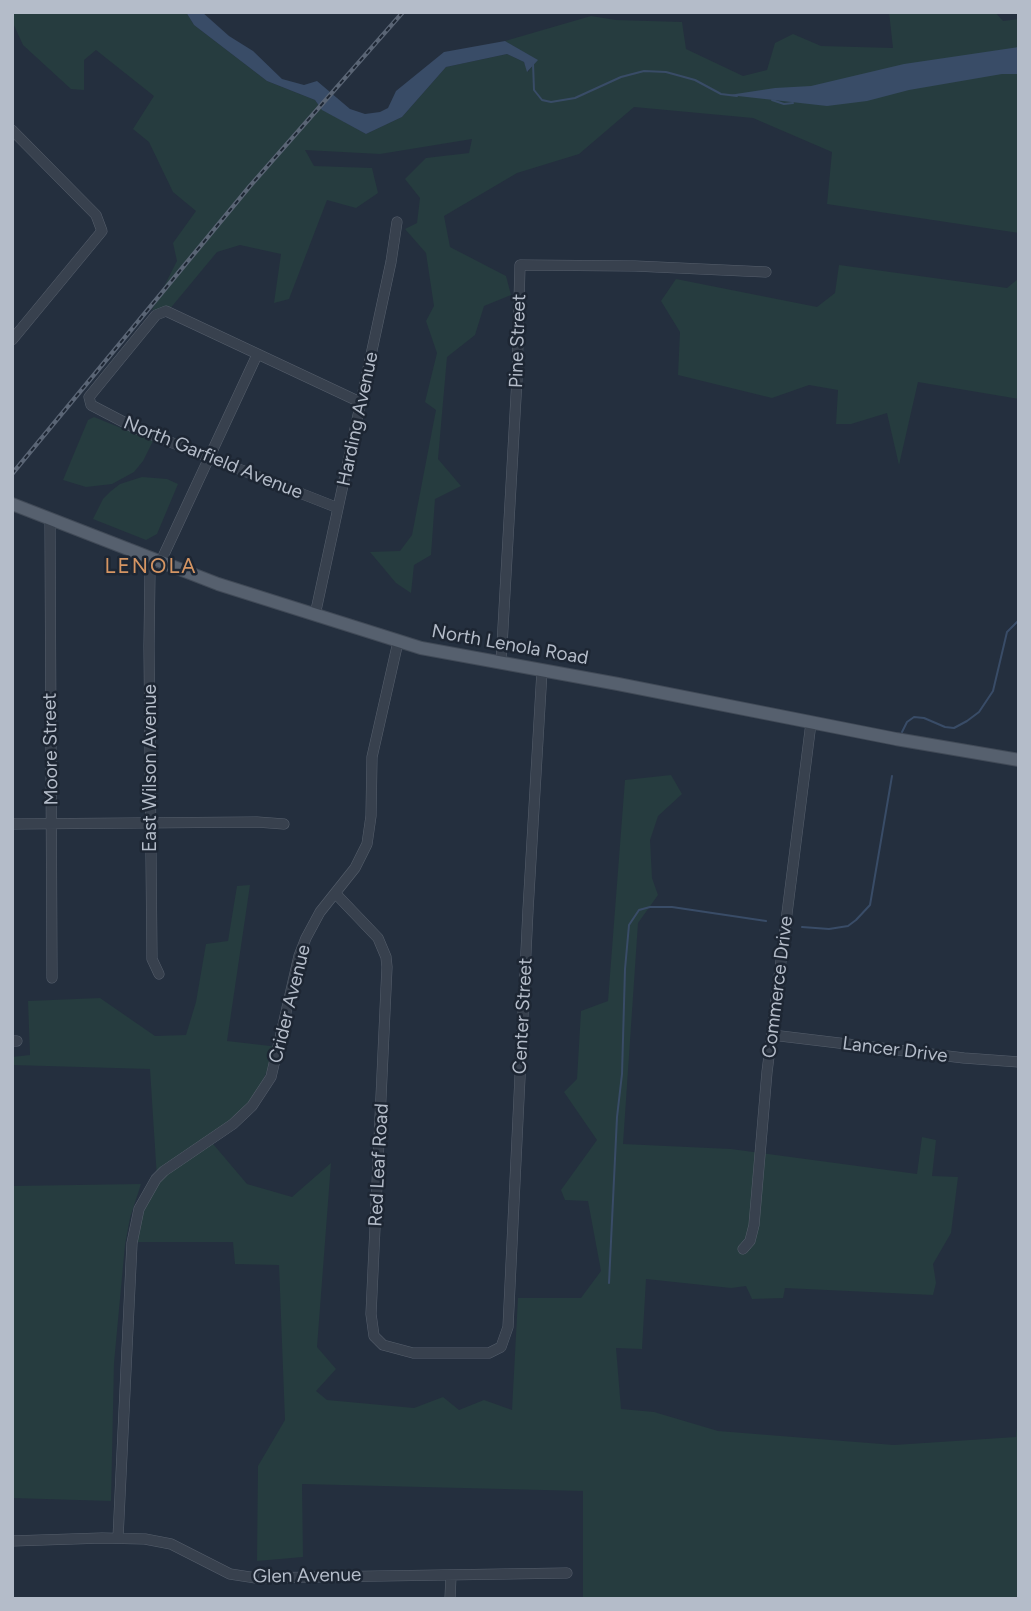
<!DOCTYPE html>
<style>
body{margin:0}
#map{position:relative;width:1031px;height:1611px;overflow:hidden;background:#242f3e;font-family:Figtree,sans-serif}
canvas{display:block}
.frame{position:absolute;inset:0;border:14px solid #b4bcc9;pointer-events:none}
</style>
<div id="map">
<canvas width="1031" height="1611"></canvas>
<div class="frame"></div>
</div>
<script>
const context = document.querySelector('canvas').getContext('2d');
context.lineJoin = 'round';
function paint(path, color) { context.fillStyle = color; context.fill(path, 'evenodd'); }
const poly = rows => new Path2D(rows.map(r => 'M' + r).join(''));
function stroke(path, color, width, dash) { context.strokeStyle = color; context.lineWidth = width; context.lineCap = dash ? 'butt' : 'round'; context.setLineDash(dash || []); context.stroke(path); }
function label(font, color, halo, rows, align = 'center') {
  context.font = font + ' Figtree,sans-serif'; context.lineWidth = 5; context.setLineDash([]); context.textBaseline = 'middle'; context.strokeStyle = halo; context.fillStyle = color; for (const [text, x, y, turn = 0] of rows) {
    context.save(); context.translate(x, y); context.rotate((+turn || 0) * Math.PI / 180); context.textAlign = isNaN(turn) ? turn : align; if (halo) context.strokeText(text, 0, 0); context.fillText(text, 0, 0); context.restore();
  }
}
paint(poly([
 [12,12,186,12,194,25,267,81,315,100,323,110,366,134,402,117,446,67,507,54,524,62,528,72,537,60,505,41,591,16,616,20,682,22,686,49,743,76,767,70,775,43,793,34,821,46,893,48,889,12,995,12,1003,21,1019,19,1019,233,827,204,832,152,753,118,634,107,579,154,517,173,444,216,450,247,506,276,511,295,484,306,475,335,447,357,438,459,461,486,435,499,431,555,414,565,411,593,396,583,370,552,400,551,412,535,436,410,425,402,437,353,426,321,434,306,426,253,405,229,417,223,420,198,405,179,426,158,469,153,472,139,380,154,305,150,314,166,372,168,378,193,356,208,327,200,289,299,274,303,281,254,240,245,217,252,164,316,152,310,177,261,173,243,196,211,173,192,149,142,133,129,154,96,96,50,84,60,84,90,71,89,23,45,12,21],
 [839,265,1007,288,1019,278,1019,399,918,382,899,465,887,413,851,424,836,424,838,390,809,385,772,398,678,375,680,332,661,301,676,279,817,307,835,293],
 [94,417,153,441,143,461,134,472,112,484,86,487,63,480,88,420],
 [142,477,167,479,178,484,157,534,146,540,93,519,103,499,111,491,120,484],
 [671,775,682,794,658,816,650,840,652,878,658,895,638,923,623,1144,731,1149,917,1174,922,1137,936,1140,932,1176,958,1177,951,1233,933,1264,936,1283,933,1295,785,1288,783,1298,752,1299,746,1286,731,1288,646,1279,642,1349,616,1348,621,1409,654,1412,718,1431,894,1445,1016,1437,1019,1408,1019,1599,583,1599,583,1491,302,1484,303,1557,257,1561,258,1466,285,1420,279,1265,235,1264,233,1242,133,1242,150,1189,157,1179,150,1069,12,1065,12,1057,30,1055,28,1001,100,998,155,1036,186,1035,196,1002,206,944,228,941,237,886,250,885,227,1041,279,1047,248,1110,208,1138,247,1184,292,1197,331,1163,317,1347,336,1369,316,1391,327,1400,414,1408,443,1397,459,1410,484,1400,512,1410,518,1298,581,1298,601,1271,588,1201,565,1200,561,1190,597,1140,564,1092,577,1079,581,1011,608,1001,625,780],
 [141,1184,130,1218,125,1245,114,1363,111,1501,12,1498,12,1186]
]), '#263c3f');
paint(poly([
 [186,12,202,12,229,36,253,51,282,79,304,85,317,81,350,109,365,114,380,112,388,108,396,91,444,52,505,41,538,60,527,72,524,62,507,54,446,67,402,117,366,134,322,110,315,100,267,81,194,25],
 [1019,47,1019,74,1002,74,909,90,867,101,827,106,729,95,775,88,811,86,904,64]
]), '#394c67');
stroke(poly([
 [533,63,534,90,542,100,551,102,575,98,621,77,644,71,666,72,695,80,721,94,737,96],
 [772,100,784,104,793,103],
 [902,732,907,722,914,717,924,718,945,727,954,728,967,721,979,712,993,691,1007,632,1019,620],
 [802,927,829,929,848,926,856,920,870,905,892,776],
 [609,1283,617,1117,622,1074,625,969,629,925,639,910,650,907,672,907,766,921]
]), '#394c67', 2);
const minor = poly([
 [12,130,96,215,102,231,12,340],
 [338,508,137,429,91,405,89,397,156,315,166,311,362,403],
 [50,520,52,978],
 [152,560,150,571,149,646,152,959,159,974],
 [160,563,257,355],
 [315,615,391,262,397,222],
 [501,663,517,379,520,265,635,266,766,272],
 [12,824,257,822,284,824],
 [335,893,378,938,386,957,387,967,371,1314,374,1336,383,1345,413,1353,489,1353,501,1347,508,1327,528,910,542,671],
 [772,1035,964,1058,1019,1062],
 [12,1041,17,1041],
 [743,1249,750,1241,754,1225,767,1072,811,723],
 [118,1538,132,1243,139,1209,156,1179,164,1171,233,1124,252,1106,271,1077,299,956,306,938,320,912,355,868,367,844,371,816,372,757,398,642],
 [12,1541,102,1538,145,1539,171,1544,230,1574,256,1578,567,1573],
 [450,1599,451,1575]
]);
const major = poly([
 [12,504,218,584,421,648,618,684,896,739,1019,760]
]);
stroke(minor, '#565f6c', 11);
stroke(major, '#414a57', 14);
stroke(minor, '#38414e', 10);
stroke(major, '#56606e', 12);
const rail = poly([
 [12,474,250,186,403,12]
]);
stroke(rail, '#5a6575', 4.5);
stroke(rail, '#1d2633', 2, [5]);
label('19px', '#b4bcc9', '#1d2633', [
 ["Pine Street",518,341,-88],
 ["Harding Avenue",358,419,-78],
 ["North Garfield Avenue",213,458,22],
 ["North Lenola Road",510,645,10],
 ["Moore Street",51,749,-91],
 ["East Wilson Avenue",150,768,-90],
 ["Commerce Drive",778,987,-83],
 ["Crider Avenue",290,1004,-76],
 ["Center Street",523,1016,-87],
 ["Lancer Drive",895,1050,7],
 ["Red Leaf Road",379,1165,-87],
 ["Glen Avenue",307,1576,-1]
]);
context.letterSpacing = '2px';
label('21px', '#d59563', '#1d2633', [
 ["LENOLA",151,567]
]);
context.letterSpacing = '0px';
</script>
